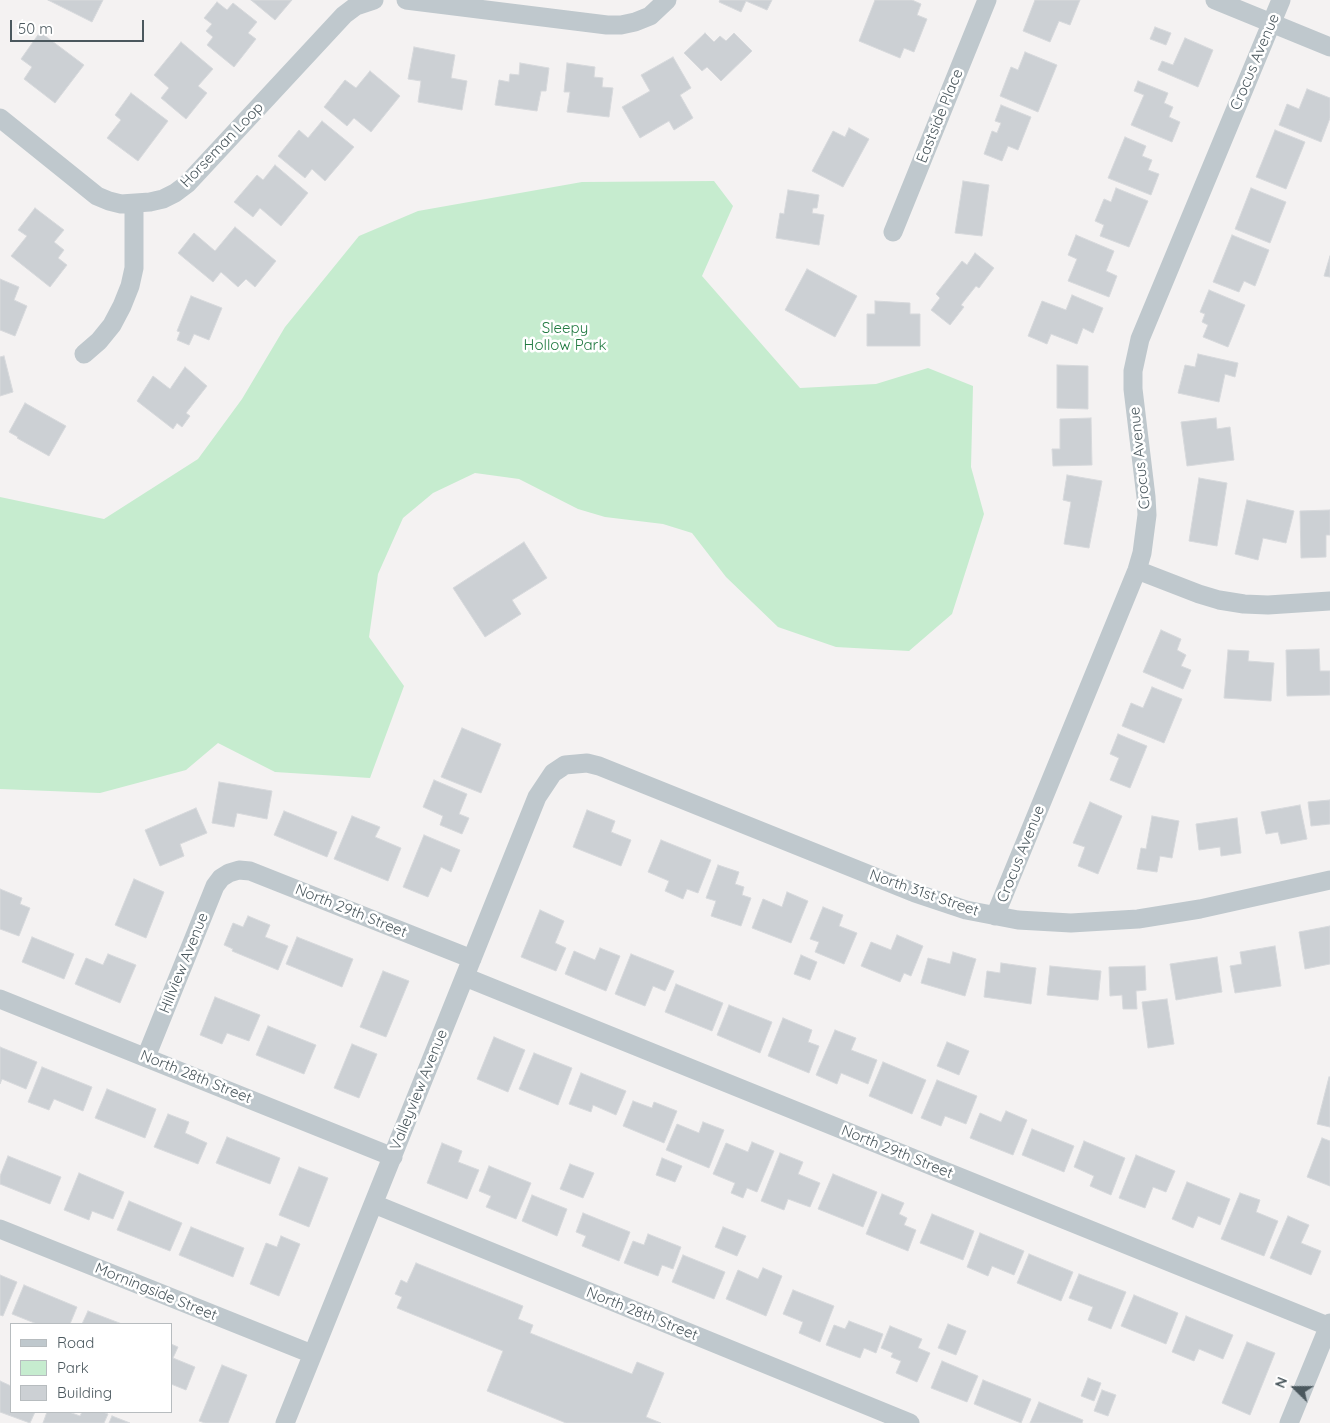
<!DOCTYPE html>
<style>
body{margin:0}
#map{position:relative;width:1330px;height:1423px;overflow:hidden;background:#f4f2f2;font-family:Quicksand,sans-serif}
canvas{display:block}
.legend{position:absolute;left:10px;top:1323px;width:162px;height:90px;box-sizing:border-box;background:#fff;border:1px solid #b7bcbf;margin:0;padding:6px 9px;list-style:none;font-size:15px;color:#4b585e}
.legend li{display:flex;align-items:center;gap:10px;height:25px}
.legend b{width:25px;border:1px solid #b7bcbf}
.north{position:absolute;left:1270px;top:1363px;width:50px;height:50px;-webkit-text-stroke:4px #fff;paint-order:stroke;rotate:292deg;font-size:14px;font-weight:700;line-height:20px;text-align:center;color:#4b585e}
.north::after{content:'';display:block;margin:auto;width:18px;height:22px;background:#4b585e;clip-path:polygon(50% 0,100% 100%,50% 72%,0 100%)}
.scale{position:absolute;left:10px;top:20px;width:134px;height:22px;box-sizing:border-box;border:2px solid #4b585e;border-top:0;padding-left:6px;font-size:15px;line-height:18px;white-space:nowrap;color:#4b585e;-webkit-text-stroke:4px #fff;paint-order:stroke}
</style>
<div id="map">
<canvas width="1330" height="1423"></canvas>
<ul class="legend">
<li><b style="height:6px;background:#bfc8cd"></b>Road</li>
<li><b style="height:14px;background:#c6eccf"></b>Park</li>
<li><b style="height:14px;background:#ccd0d4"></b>Building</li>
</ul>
<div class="north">N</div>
<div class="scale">50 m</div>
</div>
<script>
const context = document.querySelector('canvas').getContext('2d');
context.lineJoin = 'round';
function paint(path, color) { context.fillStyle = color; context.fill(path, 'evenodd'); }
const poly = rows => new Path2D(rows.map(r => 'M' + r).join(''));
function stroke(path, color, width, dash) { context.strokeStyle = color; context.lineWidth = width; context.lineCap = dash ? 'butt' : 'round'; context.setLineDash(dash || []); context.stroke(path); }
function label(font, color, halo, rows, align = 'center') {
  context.font = font + ' Quicksand,sans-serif'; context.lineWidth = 5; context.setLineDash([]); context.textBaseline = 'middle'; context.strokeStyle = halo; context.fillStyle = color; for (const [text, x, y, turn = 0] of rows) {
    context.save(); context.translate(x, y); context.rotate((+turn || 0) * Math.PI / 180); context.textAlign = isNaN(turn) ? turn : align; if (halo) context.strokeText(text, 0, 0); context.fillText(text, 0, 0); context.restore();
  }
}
paint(poly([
 [714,181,733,206,702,276,800,388,876,384,928,368,973,386,971,467,984,514,952,614,909,651,836,647,778,627,726,577,692,533,663,524,605,517,578,509,519,479,475,473,433,493,403,518,378,574,369,637,404,686,370,778,275,772,218,743,186,770,100,793,0,789,0,497,104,519,198,459,242,399,285,327,359,236,418,211,582,182]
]), '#c6eccf');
const building = poly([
 [48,0,103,0,92,22,48,0],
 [251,0,292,0,275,20,251,0],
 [720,0,772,0,767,10,746,1,741,12,719,2,720,0],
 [875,0,912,0,921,4,917,15,927,19,914,52,904,48,900,58,859,41,875,0],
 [1035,0,1080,0,1070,25,1059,21,1050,42,1023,31,1035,0],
 [217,2,227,10,233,3,257,22,248,33,256,39,234,67,207,45,213,37,206,31,212,24,204,18,217,2],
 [1155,27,1171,33,1166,45,1150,39,1155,27],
 [40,32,84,65,55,103,24,79,32,67,21,59,40,32],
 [705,33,714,42,720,36,726,41,734,33,752,51,721,81,707,67,702,71,684,53,705,33],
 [1185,38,1213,50,1198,87,1158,70,1162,61,1173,65,1185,38],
 [181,42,213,69,198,86,207,93,186,119,161,98,169,88,154,75,181,42],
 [414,47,455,55,451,78,467,81,462,110,418,102,421,81,408,79,414,47],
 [1025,52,1057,65,1038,112,1000,96,1011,67,1018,70,1025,52],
 [673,57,691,88,680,95,693,118,674,130,669,121,640,138,622,107,650,91,641,75,673,57],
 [520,63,549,68,546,91,541,91,537,111,495,105,499,80,509,82,510,74,519,75,520,63],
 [567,63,595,67,594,77,603,78,602,87,613,88,609,117,567,112,570,92,564,92,567,63],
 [370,71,400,96,371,132,354,118,347,126,324,107,345,80,356,88,370,71],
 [1138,81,1168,93,1164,103,1173,107,1169,117,1180,122,1172,142,1131,125,1144,95,1134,91,1138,81],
 [1307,89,1330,98,1330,118,1321,142,1279,125,1287,104,1299,109,1307,89],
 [131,93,168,121,138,161,107,138,121,120,115,115,131,93],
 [1001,105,1031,117,1018,150,1008,146,1002,161,984,154,992,131,997,133,1001,123,995,121,1001,105],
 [322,121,354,147,325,181,312,169,305,178,278,156,299,130,308,138,322,121],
 [849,128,869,139,843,187,812,171,833,131,845,137,849,128],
 [1275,130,1305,142,1286,189,1256,177,1275,130],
 [1125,137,1146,146,1142,156,1152,160,1148,170,1159,174,1151,195,1108,178,1125,137],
 [275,165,308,193,281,226,260,208,253,217,234,202,257,175,263,180,275,165],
 [963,181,989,185,982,236,955,233,963,181],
 [1116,188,1148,201,1129,247,1100,236,1104,225,1095,221,1104,199,1111,202,1116,188],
 [1251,188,1286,202,1270,243,1235,229,1251,188],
 [788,190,819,195,817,208,813,208,812,213,824,215,819,245,776,238,780,213,784,214,788,190],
 [35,208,64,230,54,242,64,250,58,258,67,265,50,287,11,256,27,236,18,230,35,208],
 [235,227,276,261,255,287,246,279,238,287,221,272,213,282,178,253,194,233,215,251,235,227],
 [1076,235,1114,251,1106,271,1117,276,1109,297,1068,281,1077,259,1068,255,1076,235],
 [1232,235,1269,250,1255,286,1244,281,1239,292,1213,282,1232,235],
 [975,253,994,268,979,288,976,286,961,305,964,307,950,325,931,310,940,298,936,294,962,261,967,265,975,253],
 [1330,256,1330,277,1324,276,1330,256],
 [807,269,857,296,835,337,785,310,807,269],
 [0,279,19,287,14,300,27,306,15,336,0,330,0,279],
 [1209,290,1245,305,1228,347,1203,337,1208,325,1202,322,1205,314,1200,312,1209,290],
 [1072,295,1103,308,1093,333,1083,328,1077,344,1051,334,1047,344,1028,336,1042,301,1066,310,1072,295],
 [191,296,222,308,209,340,194,334,189,345,177,340,180,332,177,331,191,296],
 [875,301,910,303,910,314,920,314,920,346,867,346,867,314,875,314,875,301],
 [1198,354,1238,363,1235,377,1225,374,1219,402,1178,393,1185,365,1195,367,1198,354],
 [4,356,13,392,0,396,0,357,4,356],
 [1057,365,1088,366,1088,409,1057,408,1057,365],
 [185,367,207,386,186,413,190,416,182,427,177,423,173,429,137,401,153,376,170,389,185,367],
 [25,403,66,426,49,456,17,438,18,437,9,432,25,403],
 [1091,418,1092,465,1053,466,1052,449,1060,449,1060,419,1091,418],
 [1216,418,1217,429,1230,427,1234,460,1187,466,1181,422,1216,418],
 [1067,475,1102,481,1089,548,1064,544,1071,502,1063,500,1067,475],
 [1199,478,1227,483,1217,546,1189,541,1199,478],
 [1247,500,1294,511,1286,543,1263,538,1258,560,1235,554,1247,500],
 [1330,510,1330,535,1326,535,1326,557,1301,558,1300,511,1330,510],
 [524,542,547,578,512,600,521,614,485,637,453,588,524,542],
 [1161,630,1181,639,1177,650,1186,655,1181,666,1191,670,1183,689,1143,672,1161,630],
 [1319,649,1320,671,1330,671,1330,695,1287,696,1286,650,1319,649],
 [1228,650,1249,651,1248,661,1274,663,1271,701,1224,698,1228,650],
 [1152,687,1182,699,1164,743,1122,726,1131,703,1143,708,1152,687],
 [462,728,501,744,481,793,441,777,462,728],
 [1118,734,1147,746,1130,788,1110,780,1119,758,1110,754,1118,734],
 [434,780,467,794,459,814,469,818,462,834,440,825,443,816,423,807,434,780],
 [219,782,272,791,267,819,237,813,234,827,212,823,219,782],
 [1330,800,1330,824,1311,826,1308,802,1330,800],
 [1090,802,1122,816,1098,874,1078,866,1085,847,1073,843,1090,802],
 [1300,805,1307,839,1281,844,1278,832,1266,834,1261,812,1300,805],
 [196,808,207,833,180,844,184,856,160,866,145,830,196,808],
 [587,810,615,821,611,832,631,840,621,866,573,847,587,810],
 [284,811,337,832,327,857,274,835,284,811],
 [352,816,380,827,375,837,401,848,388,881,334,859,352,816],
 [1152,816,1179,821,1172,858,1160,856,1157,872,1137,869,1141,848,1146,849,1152,816],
 [1237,818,1241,853,1221,856,1220,847,1199,850,1196,824,1237,818],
 [424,835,460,850,451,872,441,867,428,897,403,887,424,835],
 [661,840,711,860,698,893,687,889,683,899,665,891,669,881,648,872,661,840],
 [718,865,739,872,735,884,744,887,742,895,751,898,741,926,711,916,716,901,706,898,718,865],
 [134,879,164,892,146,938,115,925,134,879],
 [0,889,22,898,20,904,30,908,19,936,0,929,0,889],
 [787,892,808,901,791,943,752,928,763,899,782,907,787,892],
 [823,907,843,915,839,926,857,933,844,964,815,952,819,942,810,939,823,907],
 [540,910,564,921,555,943,566,948,556,971,521,957,540,910],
 [248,916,270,925,265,937,288,946,278,970,232,951,233,949,224,945,233,923,243,927,248,916],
 [1330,926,1330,964,1305,969,1299,932,1330,926],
 [897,935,923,946,911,976,904,973,900,982,861,966,871,942,891,950,897,935],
 [32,937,74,954,64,979,22,962,32,937],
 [297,937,353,959,342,987,286,964,297,937],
 [1275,946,1281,986,1235,993,1230,966,1242,964,1240,952,1275,946],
 [600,948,620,956,606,991,565,974,574,951,595,960,600,948],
 [953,952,976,959,965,996,921,983,928,958,950,964,953,952],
 [108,954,136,965,120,1003,75,984,86,958,103,965,108,954],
 [631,954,674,971,665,991,653,986,645,1006,615,994,631,954],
 [801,955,817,962,810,980,794,974,801,955],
 [1217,957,1222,992,1176,1000,1170,964,1217,957],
 [1001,963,1036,968,1031,1004,984,997,987,971,1000,973,1001,963],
 [1050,966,1101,971,1098,1000,1047,995,1050,966],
 [1145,966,1146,990,1136,991,1137,1009,1123,1009,1122,995,1110,996,1109,967,1145,966],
 [383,971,409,981,386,1037,360,1027,383,971],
 [676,984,723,1003,712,1031,665,1012,676,984],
 [215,997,260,1015,249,1041,227,1033,222,1044,200,1035,215,997],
 [1167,999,1174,1044,1148,1048,1142,1002,1167,999],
 [729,1005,772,1022,760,1053,717,1035,729,1005],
 [783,1018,812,1030,808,1042,819,1046,809,1073,768,1056,783,1018],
 [268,1026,316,1045,304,1074,256,1055,268,1026],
 [835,1030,856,1038,851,1050,877,1060,868,1084,841,1073,837,1084,816,1075,835,1030],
 [494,1037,525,1050,508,1092,477,1079,494,1037],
 [947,1042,969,1051,959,1075,937,1066,947,1042],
 [352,1044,377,1054,359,1098,334,1088,352,1044],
 [0,1047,37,1062,26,1089,2,1079,0,1084,0,1047],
 [534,1053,572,1068,558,1105,519,1089,534,1053],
 [883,1062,926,1080,912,1114,869,1096,883,1062],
 [42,1067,92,1087,83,1111,54,1099,49,1110,28,1102,42,1067],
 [581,1073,626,1091,616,1115,593,1105,591,1112,569,1104,581,1073],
 [1329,1077,1330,1077,1330,1127,1317,1124,1329,1077],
 [937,1080,977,1096,966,1124,945,1116,941,1126,921,1118,937,1080],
 [107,1089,156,1109,145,1138,95,1118,107,1089],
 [633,1101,652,1108,654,1102,677,1111,664,1143,623,1126,633,1101],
 [1006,1111,1027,1120,1013,1155,970,1138,980,1113,1001,1122,1006,1111],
 [168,1114,189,1122,185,1133,207,1143,198,1164,154,1147,168,1114],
 [703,1122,724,1130,709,1168,666,1150,677,1124,699,1133,703,1122],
 [1032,1129,1074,1146,1064,1172,1022,1155,1032,1129],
 [227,1137,280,1158,270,1184,216,1163,227,1137],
 [1322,1138,1330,1141,1330,1186,1307,1177,1322,1138],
 [1084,1141,1125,1158,1111,1195,1090,1186,1094,1176,1074,1167,1084,1141],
 [752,1142,774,1151,757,1192,747,1188,743,1198,731,1193,735,1183,713,1174,726,1143,748,1152,752,1142],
 [442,1143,462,1151,458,1162,479,1170,467,1199,427,1183,442,1143],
 [780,1153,803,1162,798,1174,820,1183,810,1207,788,1199,784,1210,761,1201,780,1153],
 [1136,1155,1175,1171,1166,1192,1153,1187,1145,1208,1119,1198,1136,1155],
 [8,1156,61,1177,50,1204,0,1184,0,1176,8,1156],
 [662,1158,682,1166,675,1182,656,1175,662,1158],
 [570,1164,594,1173,583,1198,560,1189,570,1164],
 [489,1166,531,1183,516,1219,486,1207,491,1196,479,1191,489,1166],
 [299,1167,328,1178,309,1227,279,1215,299,1167],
 [79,1173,124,1192,113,1219,92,1211,89,1220,64,1210,79,1173],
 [833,1174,877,1192,863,1227,818,1209,833,1174],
 [1187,1182,1230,1199,1220,1225,1198,1216,1193,1228,1172,1219,1187,1182],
 [1240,1193,1260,1200,1256,1212,1278,1221,1264,1256,1221,1239,1240,1193],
 [882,1194,904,1203,899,1214,907,1218,904,1225,916,1230,908,1251,866,1234,882,1194],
 [532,1195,567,1209,557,1236,522,1221,532,1195],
 [129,1201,182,1223,170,1251,117,1230,129,1201],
 [583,1213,630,1232,619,1261,582,1246,586,1236,576,1232,583,1213],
 [932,1214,974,1231,963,1260,920,1243,932,1214],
 [1288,1216,1309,1225,1301,1243,1321,1251,1311,1275,1270,1258,1288,1216],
 [191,1227,244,1248,233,1277,179,1255,191,1227],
 [723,1227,746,1236,737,1256,715,1247,723,1227],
 [980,1233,1024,1251,1014,1275,992,1266,988,1276,967,1267,980,1233],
 [648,1234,681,1247,673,1269,662,1265,658,1276,624,1263,633,1241,644,1245,648,1234],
 [281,1236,300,1244,279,1296,250,1284,266,1243,277,1247,281,1236],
 [1029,1254,1073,1272,1061,1301,1017,1283,1029,1254],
 [683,1255,725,1272,714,1299,672,1282,683,1255],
 [416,1263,523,1306,518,1319,533,1325,530,1333,632,1374,637,1362,664,1373,646,1417,661,1423,566,1423,487,1391,503,1351,397,1308,402,1297,395,1294,401,1280,407,1283,416,1263],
 [763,1268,782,1276,766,1316,726,1299,738,1270,758,1279,763,1268],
 [1079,1274,1126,1292,1111,1329,1088,1320,1093,1307,1069,1298,1079,1274],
 [0,1275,17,1282,3,1316,0,1315,0,1275],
 [24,1285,77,1307,70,1324,37,1324,12,1314,24,1285],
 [793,1290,834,1306,820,1342,799,1333,803,1322,783,1314,793,1290],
 [1134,1295,1178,1313,1166,1344,1121,1326,1134,1295],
 [88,1311,122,1324,82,1324,88,1311],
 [1186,1316,1233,1335,1223,1359,1199,1349,1194,1361,1172,1352,1186,1316],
 [849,1321,883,1334,876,1353,864,1348,860,1358,826,1345,834,1325,845,1329,849,1321],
 [948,1324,966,1331,956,1355,938,1348,948,1324],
 [890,1326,922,1339,918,1348,930,1353,917,1382,896,1373,901,1361,891,1357,893,1353,881,1348,890,1326],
 [1247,1342,1275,1353,1250,1415,1222,1403,1247,1342],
 [171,1344,178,1347,173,1358,195,1367,186,1390,171,1384,171,1344],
 [942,1361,978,1376,967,1402,931,1388,942,1361],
 [222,1365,247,1375,228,1423,205,1423,199,1421,222,1365],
 [1088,1378,1101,1383,1094,1401,1081,1396,1088,1378],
 [983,1380,1031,1399,1021,1423,974,1404,983,1380],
 [0,1381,11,1386,11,1412,35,1412,30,1423,0,1412,0,1381],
 [1102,1390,1116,1395,1108,1416,1094,1411,1102,1390],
 [1039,1402,1083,1420,1082,1423,1030,1423,1039,1402],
 [47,1412,69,1412,80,1416,82,1412,103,1412,108,1414,104,1423,43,1423,47,1412],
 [112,1416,130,1423,109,1423,112,1416]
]);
paint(building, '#ccd0d4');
stroke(building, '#d7d9dc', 1);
stroke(poly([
 [406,0,607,25,621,25,635,22,650,16,667,0],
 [1215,0,1330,47],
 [0,118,97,196,109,201,121,204,150,202,163,199,175,193,187,184,344,15,356,6,374,0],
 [893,232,987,0],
 [84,354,99,341,112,325,122,306,130,286,134,268,134,204],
 [1137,570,1199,594,1219,600,1244,604,1268,605,1330,601],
 [995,916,1137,570,1142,553,1147,515,1146,497,1133,389,1133,371,1140,339,1281,0],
 [465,977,1330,1327],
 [0,999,393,1157],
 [146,1057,215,886,221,878,229,873,239,870,250,871,472,959],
 [374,1204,910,1423],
 [0,1229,312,1354],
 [285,1423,537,797,553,773,565,765,587,763,599,766,915,893,966,910,1018,920,1071,923,1138,919,1200,909,1330,880],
 [1289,1423,1330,1323]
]), '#bfc8cd', 19);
label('15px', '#4b585e', '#fff', [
 ["Crocus Avenue",1255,62,-67],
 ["Eastside Place",940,116,-68],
 ["Horseman Loop",222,145,-46],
 ["Crocus Avenue",1140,458,-96],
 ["Crocus Avenue",1021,854,-68],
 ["North 31st Street",924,893,19],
 ["North 29th Street",351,911,22],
 ["Hillview Avenue",184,963,-68],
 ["North 28th Street",196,1077,22],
 ["Valleyview Avenue",419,1090,-68],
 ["North 29th Street",897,1152,22],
 ["Morningside Street",156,1292,22],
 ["North 28th Street",642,1314,22]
]);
label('15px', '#217a41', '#fff', [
 ["Sleepy",565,328],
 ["Hollow Park",565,345]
]);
</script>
